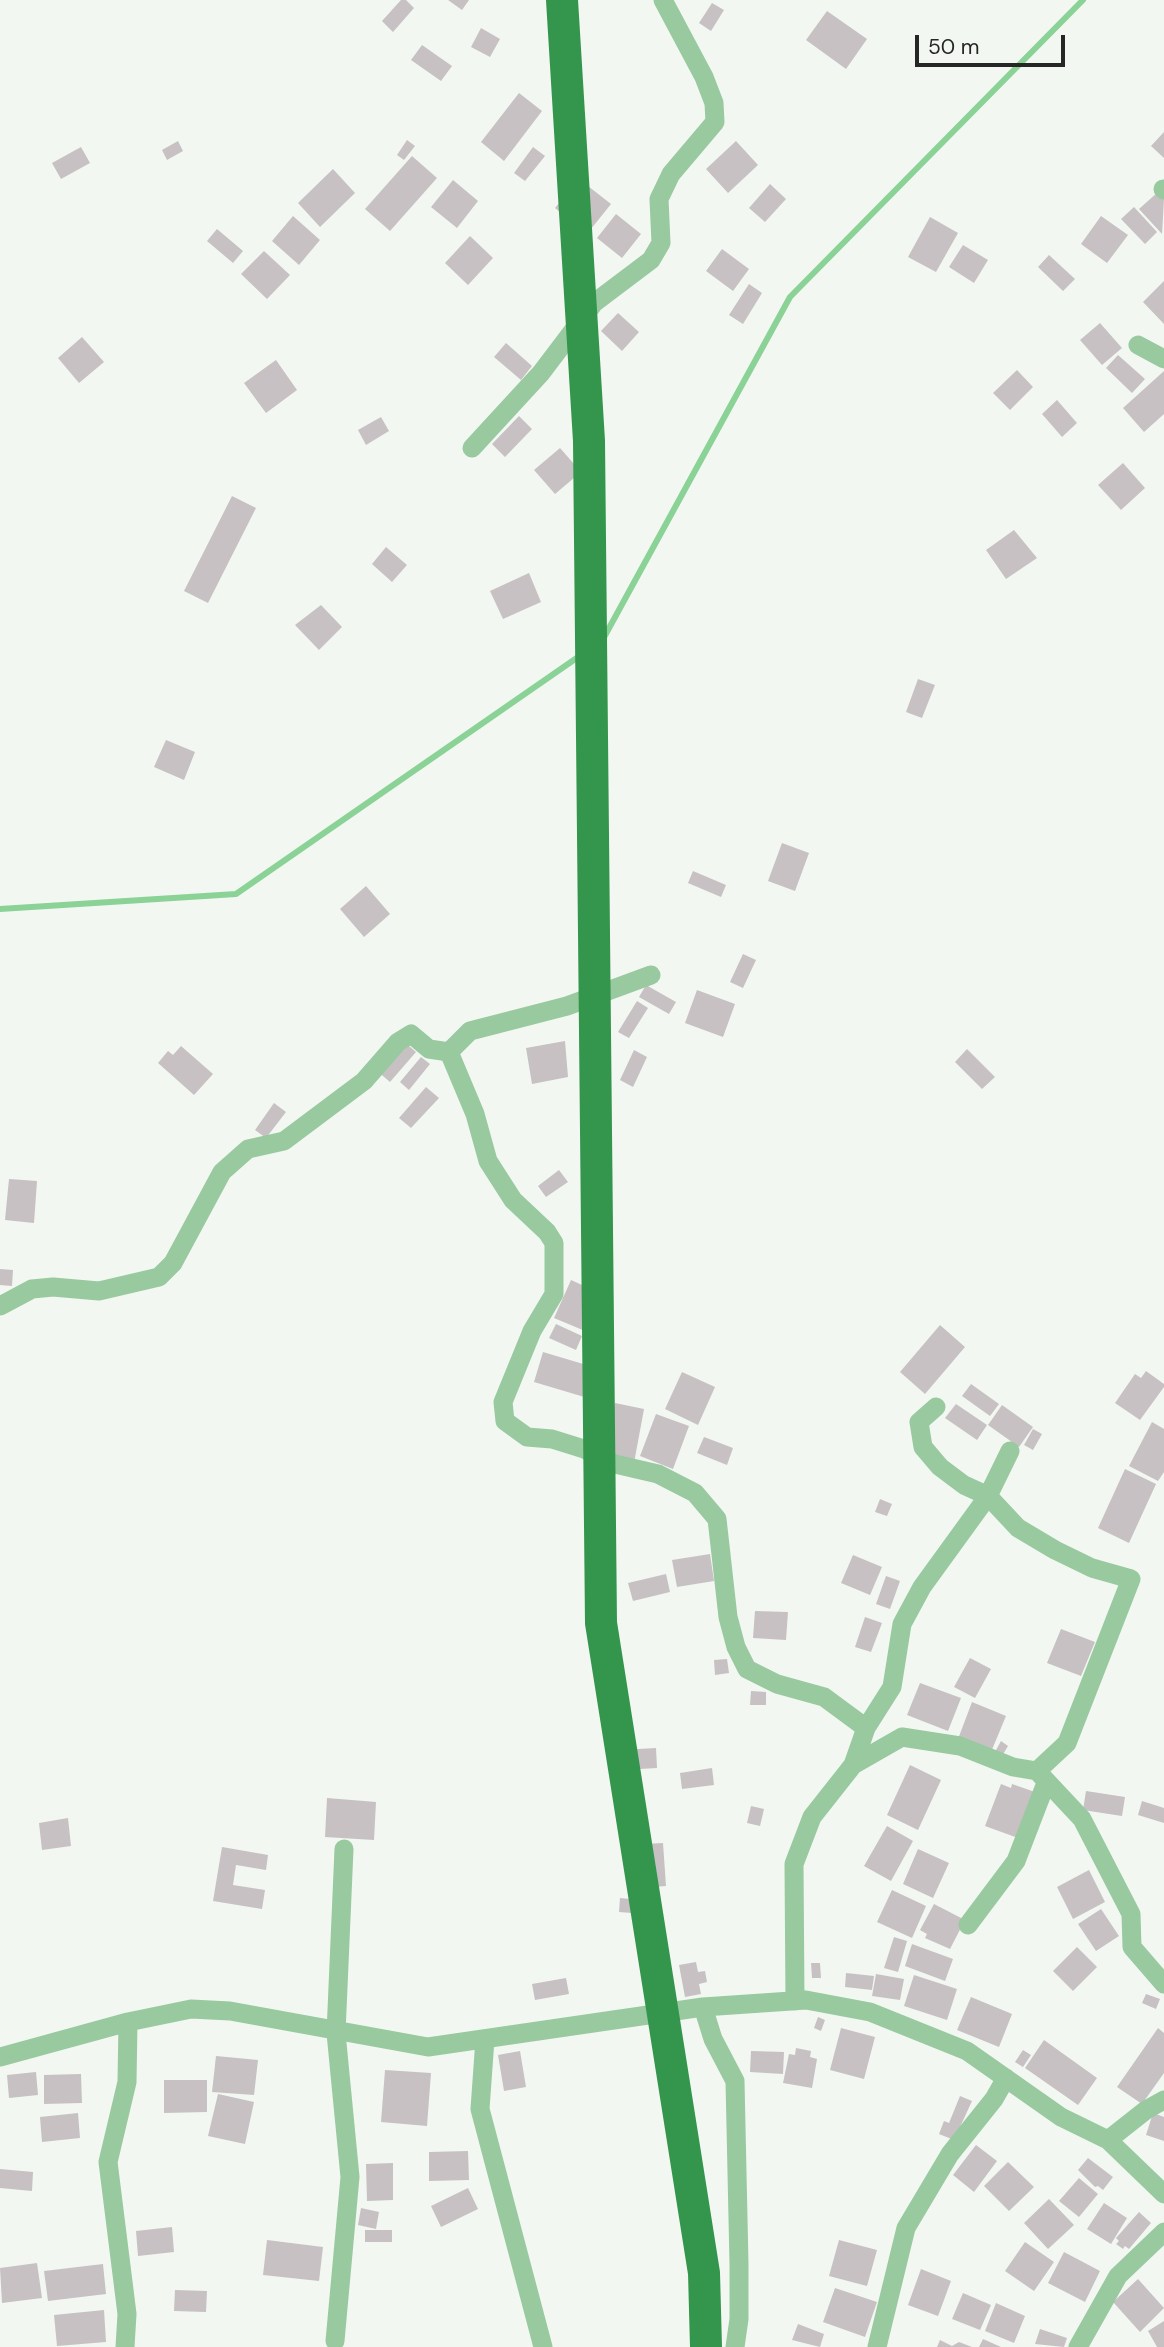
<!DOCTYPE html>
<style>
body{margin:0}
#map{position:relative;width:1164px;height:2347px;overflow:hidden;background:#f2f7f2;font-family:"DM Sans",sans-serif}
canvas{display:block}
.scale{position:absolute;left:915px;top:35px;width:150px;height:32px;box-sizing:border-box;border:4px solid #252625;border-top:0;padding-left:9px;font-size:21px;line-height:24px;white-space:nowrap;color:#252625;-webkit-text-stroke:5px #f2f7f2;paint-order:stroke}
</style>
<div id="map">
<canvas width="1164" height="2347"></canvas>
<div class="scale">50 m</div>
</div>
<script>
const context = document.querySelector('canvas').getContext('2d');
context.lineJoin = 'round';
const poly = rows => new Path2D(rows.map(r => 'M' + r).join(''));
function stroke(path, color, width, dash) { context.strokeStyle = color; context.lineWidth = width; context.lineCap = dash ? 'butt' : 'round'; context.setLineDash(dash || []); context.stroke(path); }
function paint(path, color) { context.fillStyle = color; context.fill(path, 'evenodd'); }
stroke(poly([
 [602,641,790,297,1083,0],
 [0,909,236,894,581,655]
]), '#8ad296', 6);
paint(poly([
 [401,0,406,0,414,8,393,32,382,21],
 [448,0,469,0,462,10],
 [712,3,724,10,711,31,699,23],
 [827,11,867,39,846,69,806,40],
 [481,28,500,39,490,57,471,47],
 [422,45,452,66,441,81,411,60],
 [519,93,542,111,504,161,481,142],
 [1164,132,1164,158,1151,146],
 [407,140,415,146,404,160,397,155],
 [178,141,183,151,167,160,162,150],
 [736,141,758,165,728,193,706,169],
 [81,147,90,163,61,179,52,163],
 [533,147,545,156,525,181,514,173],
 [412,156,437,178,390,231,365,209],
 [333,169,355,193,320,227,298,203],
 [579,179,611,204,587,234,555,208],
 [453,180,478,201,457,228,431,207],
 [770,184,786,199,765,222,749,208],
 [1158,192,1164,199,1162,234,1139,209],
 [1134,207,1157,232,1145,244,1121,219],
 [616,214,641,234,622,258,597,238],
 [293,216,320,240,299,265,272,241],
 [1101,216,1128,235,1107,263,1081,244],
 [930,217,958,233,936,272,908,257],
 [217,229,243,251,233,263,207,241],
 [470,236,493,258,468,285,445,263],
 [963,245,988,260,974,283,949,267],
 [722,249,749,269,733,291,706,271],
 [264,251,290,275,267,299,241,274],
 [1049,255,1075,279,1063,291,1038,267],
 [1164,281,1164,324,1143,302],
 [749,284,762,293,743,324,729,315],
 [618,313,639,332,622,351,601,331],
 [1100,323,1122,348,1102,365,1080,340],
 [82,337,104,362,79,383,58,358],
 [506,343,532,366,521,380,494,357],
 [1118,355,1145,379,1132,393,1106,368],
 [276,360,297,390,266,413,244,383],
 [1017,370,1033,387,1010,410,993,393],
 [1164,371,1164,414,1144,432,1123,408],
 [1057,400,1077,423,1062,437,1042,414],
 [519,416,532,429,505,457,492,444],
 [381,417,389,431,366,445,358,430],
 [560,448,581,472,555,494,534,470],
 [1123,463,1145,488,1121,510,1098,485],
 [232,496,256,508,208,603,184,591],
 [1014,530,1037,558,1006,579,986,550],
 [386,547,407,565,392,582,372,564],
 [529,573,541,602,503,619,490,591],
 [321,605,342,627,319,650,295,625],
 [918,679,935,685,922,718,906,712],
 [166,740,195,752,184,780,154,767],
 [782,843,809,853,795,891,768,881],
 [693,871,726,885,721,897,688,883],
 [366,886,390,914,364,937,340,909],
 [743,954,756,960,743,988,730,982],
 [646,985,676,1002,669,1014,639,997],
 [697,990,735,1004,723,1037,685,1023],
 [637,1001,648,1008,629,1038,618,1032],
 [402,1040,416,1052,390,1082,376,1070],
 [565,1041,568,1077,532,1084,526,1048],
 [181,1046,213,1074,194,1095,158,1063,168,1051,173,1055],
 [967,1049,995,1077,982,1089,955,1062],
 [634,1050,647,1057,633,1087,620,1080],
 [421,1057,430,1064,409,1090,400,1082],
 [426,1087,439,1098,411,1128,399,1118],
 [274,1103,286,1112,266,1138,255,1130],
 [559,1170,568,1182,546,1197,538,1186],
 [9,1179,37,1181,34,1223,5,1220],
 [0,1269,13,1270,12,1286,0,1285],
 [571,1280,602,1294,585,1331,554,1318],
 [556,1324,582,1336,576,1350,549,1338],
 [940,1325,965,1347,925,1394,900,1372],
 [543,1352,600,1369,591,1399,534,1382],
 [1146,1371,1164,1384,1164,1387,1140,1420,1115,1403,1135,1374,1141,1378],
 [682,1372,715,1387,698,1425,665,1409],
 [971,1384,999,1404,990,1416,962,1396],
 [615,1403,644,1409,634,1463,604,1458],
 [956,1404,987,1425,977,1440,945,1418],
 [1002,1405,1033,1427,1019,1447,988,1425],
 [656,1414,689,1426,673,1469,640,1456],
 [1152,1422,1164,1429,1164,1472,1158,1481,1129,1466],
 [1033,1429,1042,1434,1033,1450,1024,1445],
 [704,1437,733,1448,727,1465,697,1453],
 [1125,1469,1156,1484,1129,1543,1098,1528],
 [880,1499,892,1504,887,1516,875,1512],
 [710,1554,714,1581,677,1587,672,1560],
 [853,1555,882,1567,870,1595,841,1583],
 [666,1574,670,1592,633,1601,628,1583],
 [886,1576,900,1581,890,1609,876,1604],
 [755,1611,788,1612,786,1640,753,1638],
 [865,1617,882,1623,871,1652,855,1647],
 [1061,1629,1095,1642,1081,1676,1047,1663],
 [970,1658,991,1669,975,1698,954,1687],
 [727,1659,729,1673,715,1675,714,1660],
 [920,1683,961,1698,948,1731,907,1715],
 [751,1691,766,1692,766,1705,750,1705],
 [972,1702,1006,1716,991,1752,958,1739],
 [1001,1741,1008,1746,1002,1756,995,1752],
 [656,1748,657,1768,622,1770,620,1750],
 [910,1765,941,1780,918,1830,887,1815],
 [712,1768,714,1785,682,1789,680,1773],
 [1001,1784,1011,1788,1012,1784,1035,1792,1018,1838,985,1826],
 [1086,1791,1125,1797,1122,1816,1083,1810],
 [327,1798,376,1802,374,1840,325,1837],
 [1142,1801,1164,1808,1164,1823,1138,1815],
 [751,1806,764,1809,760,1826,747,1823],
 [68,1818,71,1846,42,1850,39,1823],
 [887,1826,913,1841,891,1881,864,1866],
 [663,1843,666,1886,630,1889,627,1845],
 [222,1847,268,1855,266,1870,236,1865,233,1885,265,1890,262,1909,213,1901],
 [918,1849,949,1863,933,1898,903,1884],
 [1089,1870,1105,1902,1073,1919,1057,1887],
 [892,1890,926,1906,912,1938,877,1922],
 [620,1898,659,1902,658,1915,619,1912],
 [934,1904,965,1920,950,1949,925,1938,927,1934,920,1930],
 [1101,1909,1119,1936,1096,1951,1078,1924],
 [894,1937,907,1941,898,1972,884,1968],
 [912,1944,953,1959,945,1981,905,1966],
 [1077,1947,1097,1967,1073,1991,1053,1971],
 [696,1962,698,1972,705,1971,707,1982,699,1984,701,1994,685,1997,679,1965],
 [811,1963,820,1963,821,1978,812,1978],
 [846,1973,874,1976,872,1990,845,1987],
 [876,1974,904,1979,900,2000,872,1996],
 [914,1975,957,1989,947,2020,904,2006],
 [566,1978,569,1994,535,2000,532,1984],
 [1146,1994,1160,1999,1156,2009,1142,2003],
 [971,1997,1012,2014,999,2047,957,2030],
 [818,2017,825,2020,821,2031,814,2028],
 [841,2028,875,2037,864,2079,830,2070],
 [1158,2028,1164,2033,1164,2073,1142,2104,1117,2087],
 [1044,2040,1097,2078,1078,2105,1025,2068],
 [796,2048,811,2051,810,2057,817,2059,812,2088,783,2083,789,2054,795,2055],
 [1023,2050,1031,2055,1023,2067,1015,2062],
 [520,2051,526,2087,504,2091,498,2055],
 [751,2051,784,2052,783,2074,750,2072],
 [216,2056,258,2060,254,2095,212,2092],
 [385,2070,431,2073,427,2126,381,2122],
 [36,2072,38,2095,9,2098,7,2075],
 [81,2074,82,2103,44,2104,44,2075],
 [164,2080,207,2080,207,2112,164,2113],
 [218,2094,254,2102,245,2144,208,2136],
 [960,2096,972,2101,954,2140,939,2134,944,2121,949,2123],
 [78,2113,80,2138,42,2142,40,2117],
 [1153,2113,1164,2117,1164,2141,1146,2135],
 [976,2145,997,2161,974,2192,953,2175],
 [468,2151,469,2180,429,2181,429,2152],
 [1088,2158,1113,2177,1103,2190,1098,2186,1095,2187,1078,2170],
 [1008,2162,1034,2187,1009,2211,984,2186],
 [393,2163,393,2200,367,2201,366,2164],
 [0,2169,33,2172,32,2191,0,2188],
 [1079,2178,1098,2194,1079,2217,1059,2201],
 [468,2188,478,2209,441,2227,431,2206],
 [1049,2199,1074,2225,1048,2249,1024,2223],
 [1104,2203,1127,2218,1111,2244,1087,2229],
 [361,2208,379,2212,376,2229,358,2225],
 [1139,2212,1151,2223,1129,2249,1125,2246,1123,2249,1116,2244,1119,2241,1116,2238],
 [172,2227,174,2252,138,2256,136,2231],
 [365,2230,392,2230,392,2242,365,2242],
 [267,2240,323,2247,319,2281,263,2275],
 [839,2240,877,2250,867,2286,829,2276],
 [1025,2242,1054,2262,1034,2291,1005,2271],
 [1064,2252,1100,2271,1085,2302,1048,2283],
 [37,2263,42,2298,2,2303,0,2268],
 [103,2264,106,2294,48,2301,44,2271],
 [921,2269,951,2281,938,2316,908,2305],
 [1138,2279,1164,2308,1140,2332,1113,2302],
 [835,2288,877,2302,865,2337,823,2322],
 [175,2290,207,2291,206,2312,174,2311],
 [963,2293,991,2305,980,2330,952,2319],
 [996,2303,1025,2316,1014,2343,985,2331],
 [104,2310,106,2342,57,2346,54,2315],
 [1164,2321,1164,2347,1157,2347,1148,2331],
 [798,2324,824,2334,820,2347,792,2340],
 [1040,2329,1067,2338,1064,2347,1035,2344],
 [983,2339,1001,2347,979,2347],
 [940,2340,952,2346,959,2342,972,2347,937,2347]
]), '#c7c1c3');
stroke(poly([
 [1163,189,1164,190],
 [1138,345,1164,359],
 [472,448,541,373,594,303,651,260,661,243,659,199,671,174,715,122,714,103,704,77,663,0],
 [449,1052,470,1031,567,1006,651,975],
 [0,1306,32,1289,53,1287,99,1291,159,1277,173,1263,222,1172,248,1149,284,1141,364,1081,398,1042,411,1034,429,1049,449,1052,475,1114,488,1161,513,1200,547,1232,554,1243,554,1294,532,1331,503,1402,505,1421,527,1437,552,1439,584,1449,615,1464,658,1474,695,1493,717,1519,728,1617,736,1647,747,1669,777,1684,824,1697,866,1728,853,1765,812,1817,794,1864,795,2001],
 [936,1407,919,1422,923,1447,940,1467,964,1485,988,1496,1010,1451],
 [853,1765,902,1737,960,1746,1013,1767,1037,1771,1067,1743,1131,1579,1092,1568,1055,1550,1018,1528,988,1496,922,1587,902,1624,892,1687,866,1728],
 [1037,1771,1082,1819,1131,1914,1132,1947,1164,1984],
 [968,1925,1016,1861,1046,1783],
 [703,2007,713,2039,735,2081,739,2264,739,2319,735,2347],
 [485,2039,480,2109,543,2347],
 [0,2057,128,2022,191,2009,230,2011,428,2047,703,2007,806,2000,870,2012,967,2051,1061,2117,1108,2140,1164,2194],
 [1108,2140,1146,2110,1164,2100],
 [335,2341,350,2177,336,2033,344,1849],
 [125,2347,127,2314,108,2162,127,2082,128,2022],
 [877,2347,906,2228,950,2154,994,2099,1006,2078],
 [1078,2347,1118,2276,1164,2232]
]), '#98c99f', 19);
stroke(poly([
 [562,0,589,441,601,1623,704,2273,706,2347]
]), '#34964d', 32);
</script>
